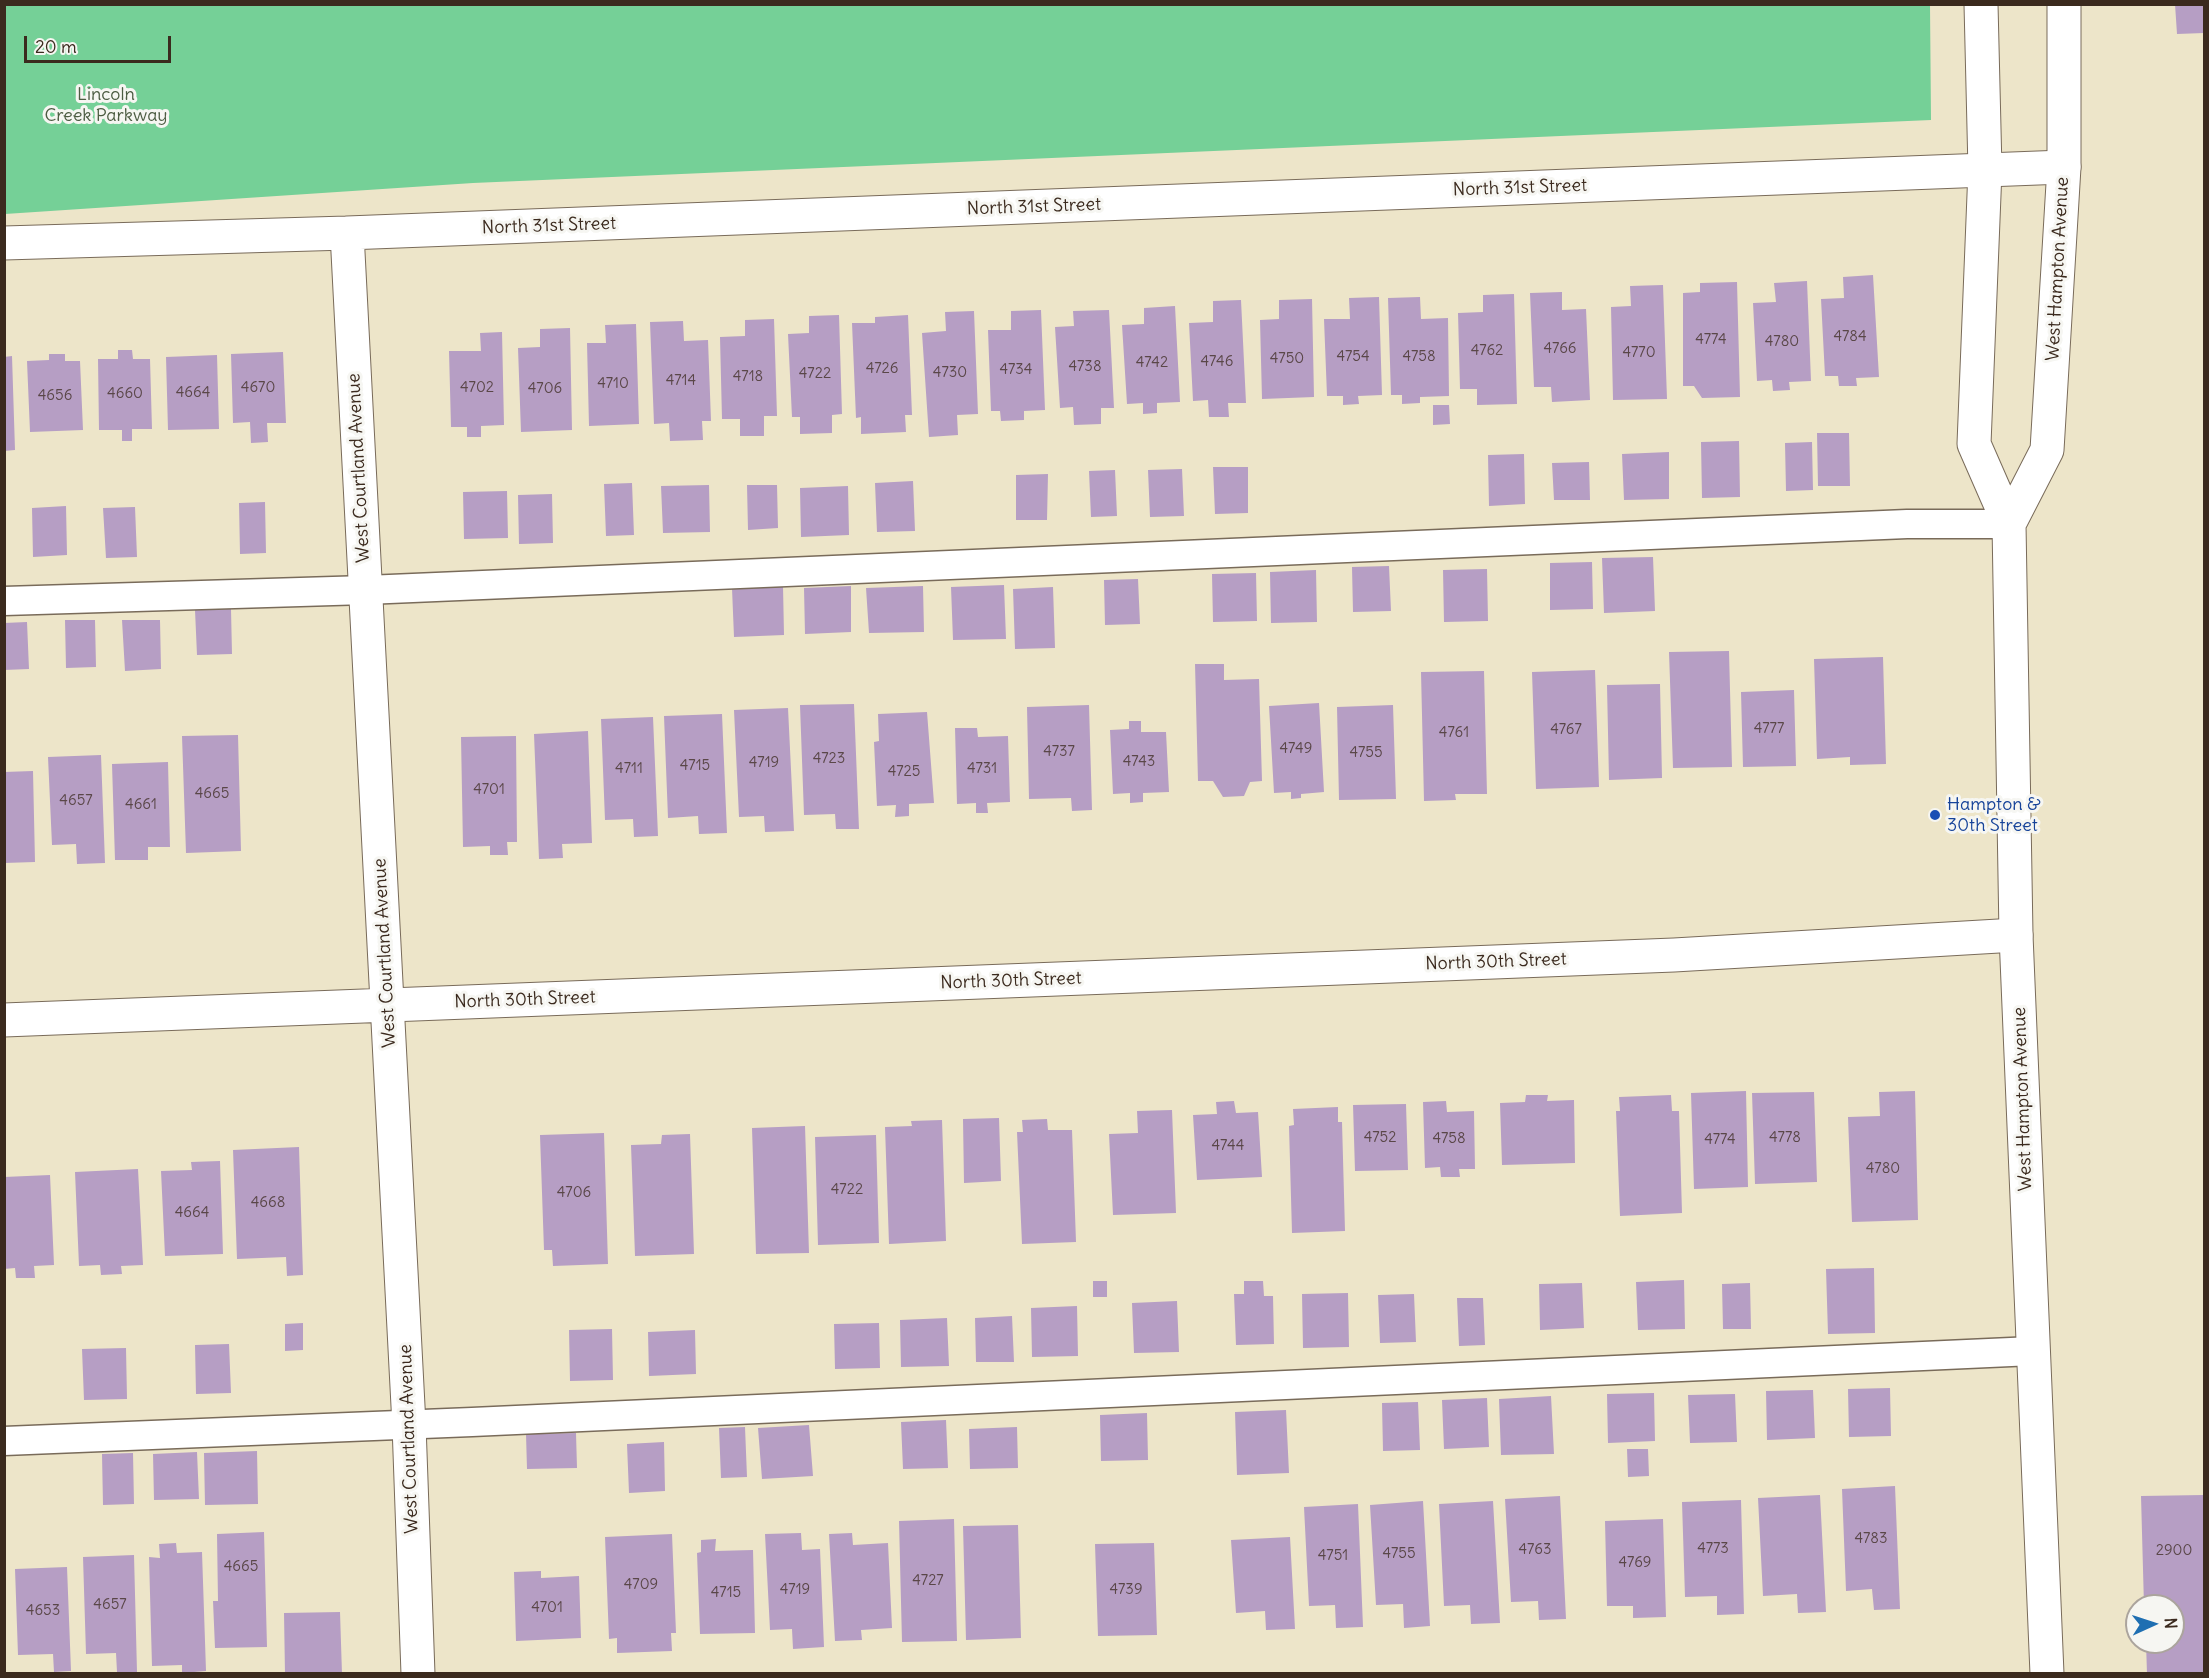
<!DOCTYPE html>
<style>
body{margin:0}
#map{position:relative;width:2209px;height:1678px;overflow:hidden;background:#ede5c9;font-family:Delius,sans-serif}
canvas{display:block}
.frame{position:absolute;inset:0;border:6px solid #3b2a1e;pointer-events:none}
.north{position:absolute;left:2125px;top:1594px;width:60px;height:60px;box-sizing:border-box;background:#f6f6f2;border:2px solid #aba49d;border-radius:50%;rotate:87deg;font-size:16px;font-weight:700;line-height:24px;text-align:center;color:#3b2a1e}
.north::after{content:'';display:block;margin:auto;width:21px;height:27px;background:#1f6fb2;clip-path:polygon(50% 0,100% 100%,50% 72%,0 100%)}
.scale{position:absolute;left:24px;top:36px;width:147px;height:27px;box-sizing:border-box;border:3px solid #3b2a1e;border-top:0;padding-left:8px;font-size:18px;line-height:21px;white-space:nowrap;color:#3b2a1e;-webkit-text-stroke:4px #f6f6f2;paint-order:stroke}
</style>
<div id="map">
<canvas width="2209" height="1678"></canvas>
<div class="frame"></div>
<div class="north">N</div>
<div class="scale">20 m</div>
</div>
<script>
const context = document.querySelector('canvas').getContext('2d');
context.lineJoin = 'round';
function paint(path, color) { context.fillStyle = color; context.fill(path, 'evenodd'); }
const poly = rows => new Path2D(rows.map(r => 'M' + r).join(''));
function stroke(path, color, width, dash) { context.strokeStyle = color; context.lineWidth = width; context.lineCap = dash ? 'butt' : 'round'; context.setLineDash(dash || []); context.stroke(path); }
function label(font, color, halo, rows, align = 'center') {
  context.font = font + ' Delius,sans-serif'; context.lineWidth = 6; context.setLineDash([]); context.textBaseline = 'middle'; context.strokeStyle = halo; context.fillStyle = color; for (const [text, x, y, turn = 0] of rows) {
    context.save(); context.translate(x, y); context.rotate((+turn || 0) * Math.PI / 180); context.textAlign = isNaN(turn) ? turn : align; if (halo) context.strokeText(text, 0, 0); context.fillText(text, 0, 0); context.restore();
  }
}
paint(poly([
 [5,4,1930,5,1931,120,473,183,5,214]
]), '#75d097');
paint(poly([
 [2175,4,2204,4,2204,33,2177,34],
 [1873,275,1879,377,1856,378,1857,386,1839,386,1838,376,1825,376,1821,299,1844,298,1843,277],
 [1807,281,1811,381,1789,382,1790,390,1773,391,1772,380,1757,381,1753,303,1776,302,1774,283],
 [1737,282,1740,397,1702,398,1694,386,1683,386,1683,293,1700,292,1700,283],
 [1663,285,1667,399,1613,400,1611,307,1631,306,1630,286],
 [1562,292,1562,310,1586,309,1590,400,1552,402,1551,387,1534,387,1530,293],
 [1514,294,1517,404,1477,405,1477,389,1460,389,1458,313,1483,312,1483,295],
 [1379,297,1382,395,1358,396,1359,404,1343,405,1343,396,1327,396,1324,319,1350,319,1349,298],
 [1420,297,1421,319,1448,318,1449,396,1420,397,1420,403,1402,404,1402,395,1391,395,1388,298],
 [1312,299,1314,397,1262,399,1260,320,1279,319,1279,300],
 [1241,300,1246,403,1228,403,1229,417,1209,417,1208,400,1193,401,1189,323,1213,322,1213,301],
 [1175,306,1180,402,1157,403,1157,413,1143,414,1143,403,1127,404,1122,325,1144,324,1144,308],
 [1041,310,1045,410,1024,411,1024,420,1001,421,1000,411,991,411,988,330,1011,330,1011,311],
 [1109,310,1114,408,1101,408,1101,424,1074,425,1073,407,1060,408,1055,327,1074,326,1073,311],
 [974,311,978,414,957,415,958,435,929,437,922,333,946,331,945,312],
 [839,315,842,414,832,415,832,433,800,434,800,417,792,417,788,334,809,333,809,316],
 [908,315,912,415,905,415,906,432,861,434,861,417,856,418,852,323,875,323,875,317],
 [774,319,777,416,764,416,764,436,740,436,740,419,722,419,720,337,745,336,745,320],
 [683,321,684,341,708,340,711,421,702,421,703,440,670,441,669,423,654,424,650,322],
 [636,324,639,424,589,426,587,343,606,343,605,325],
 [570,328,572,430,521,432,518,348,540,347,540,329],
 [502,332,504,425,481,426,481,437,467,437,467,427,451,427,449,351,481,351,480,333],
 [118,350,132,350,133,359,150,359,152,429,132,429,132,441,122,441,122,430,99,430,98,359,118,359],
 [283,352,286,423,267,423,268,442,251,443,250,422,233,423,231,354],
 [49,354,65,354,65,361,80,361,83,430,30,432,27,361,49,360],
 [217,355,219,429,168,430,166,357],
 [12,356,15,450,4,451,4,357],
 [1433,405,1449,405,1450,424,1433,425],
 [1817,433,1849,433,1850,486,1818,486],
 [1739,441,1740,497,1702,498,1701,442],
 [1812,442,1813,490,1786,491,1785,443],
 [1669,452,1669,499,1624,500,1622,454],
 [1524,454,1525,504,1489,506,1488,455],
 [1589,462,1590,500,1554,500,1552,463],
 [1213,467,1248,467,1248,513,1215,514],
 [1182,469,1184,516,1150,517,1148,470],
 [1115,470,1117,516,1091,517,1089,471],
 [1048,474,1047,520,1016,520,1016,475],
 [913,481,915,531,877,532,875,483],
 [632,483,634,535,606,536,604,484],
 [709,485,710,532,663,533,661,486],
 [747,485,777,485,778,528,748,530],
 [848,486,849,535,801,537,800,488],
 [507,491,508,538,464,539,463,492],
 [552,494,553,543,519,544,518,495],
 [265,502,266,553,240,554,239,503],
 [66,506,67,555,33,557,32,508],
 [135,507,137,557,106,558,103,508],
 [1653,557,1655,611,1604,613,1602,558],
 [1592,562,1593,609,1550,610,1550,563],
 [1389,566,1391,611,1353,612,1352,567],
 [1487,569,1488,621,1444,622,1443,570],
 [1316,570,1317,622,1271,623,1270,572],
 [1256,573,1257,621,1213,622,1212,574],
 [1138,579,1140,624,1105,625,1104,580],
 [1004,585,1006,639,953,640,951,587],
 [783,586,784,635,734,637,732,588],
 [851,586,851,632,805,634,804,588],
 [923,586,924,632,869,633,866,588],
 [1053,587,1055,648,1015,649,1013,589],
 [231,609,232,654,197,655,195,610],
 [65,620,95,620,96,667,66,668],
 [122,620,160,620,161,669,125,671],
 [27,622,29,669,4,670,4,623],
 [1729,651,1732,767,1673,768,1669,652],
 [1883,657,1886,764,1850,765,1850,757,1817,759,1814,659],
 [1195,664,1224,664,1224,680,1259,679,1262,781,1250,782,1244,796,1223,797,1213,781,1198,781],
 [1595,670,1599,787,1536,789,1532,672],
 [1484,671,1487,794,1455,794,1456,800,1424,801,1421,672],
 [1660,684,1662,778,1609,780,1607,685],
 [1794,690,1796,766,1743,767,1741,692],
 [1319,703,1324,792,1301,794,1301,798,1291,799,1291,792,1274,793,1269,706],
 [854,704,859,829,836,829,835,814,804,815,800,705],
 [1089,705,1092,810,1072,811,1071,798,1029,799,1027,707],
 [1393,705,1396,799,1339,800,1337,707],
 [788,708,794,831,765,832,764,816,739,817,734,710],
 [927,712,934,803,909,804,909,816,895,817,896,805,877,806,874,742,879,741,878,714],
 [722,714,727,833,699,834,698,816,668,818,664,716],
 [653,717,658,836,634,837,633,819,605,820,601,719],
 [1129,721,1141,721,1141,732,1166,732,1169,792,1143,793,1143,802,1130,803,1130,793,1113,794,1110,730,1129,729],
 [955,728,977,728,978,737,1008,736,1010,802,987,803,988,813,976,813,976,803,957,804],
 [588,731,592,843,562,844,563,858,539,859,534,734],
 [238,735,241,851,186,853,182,736],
 [516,736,517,842,507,842,508,855,490,855,490,846,463,847,461,737],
 [101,755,105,863,77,864,76,844,52,845,48,757],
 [168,762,170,847,148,847,148,860,115,860,112,764],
 [33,771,35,862,4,863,4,772],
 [1746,1091,1748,1187,1694,1189,1691,1093],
 [1915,1091,1918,1220,1852,1222,1848,1117,1880,1116,1879,1092],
 [1814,1092,1817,1182,1755,1184,1752,1093],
 [1526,1095,1548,1095,1547,1101,1574,1100,1575,1163,1502,1165,1500,1103,1525,1102],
 [1671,1095,1672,1111,1679,1111,1682,1213,1620,1216,1616,1111,1620,1111,1619,1097],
 [1234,1101,1236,1113,1258,1112,1262,1177,1197,1180,1193,1115,1217,1114,1216,1102],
 [1446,1101,1447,1112,1474,1111,1475,1169,1459,1169,1460,1177,1441,1177,1440,1167,1425,1168,1423,1102],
 [1406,1104,1408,1170,1355,1171,1353,1105],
 [1338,1107,1338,1122,1342,1122,1345,1231,1292,1233,1289,1126,1294,1125,1293,1109],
 [1172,1110,1176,1213,1113,1215,1109,1134,1138,1133,1137,1111],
 [999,1118,1001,1181,964,1183,963,1119],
 [1047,1119,1048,1130,1072,1130,1076,1242,1022,1244,1017,1132,1023,1132,1022,1120],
 [942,1120,946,1241,889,1244,885,1127,912,1126,911,1121],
 [805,1126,809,1253,756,1254,752,1128],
 [604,1133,608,1264,553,1266,552,1250,544,1250,540,1135],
 [690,1134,694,1254,635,1256,631,1145,661,1144,662,1135],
 [876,1135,879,1243,818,1245,815,1137],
 [299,1147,303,1275,287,1276,286,1257,237,1259,233,1150],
 [220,1161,223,1254,165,1256,161,1171,192,1170,191,1162],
 [138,1169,143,1265,121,1266,122,1274,101,1275,100,1265,79,1266,75,1172],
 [50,1175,54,1265,34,1266,35,1278,16,1278,15,1268,4,1269,4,1177],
 [1874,1268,1875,1333,1828,1334,1826,1269],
 [1684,1280,1685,1329,1638,1330,1636,1282],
 [1093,1281,1107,1281,1107,1297,1093,1297],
 [1244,1281,1263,1281,1264,1296,1273,1296,1274,1344,1236,1345,1234,1294,1244,1294],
 [1582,1283,1584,1328,1540,1330,1539,1284],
 [1750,1283,1751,1329,1723,1329,1722,1284],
 [1348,1293,1349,1347,1303,1348,1302,1294],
 [1414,1294,1416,1342,1380,1343,1378,1295],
 [1457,1298,1483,1298,1485,1345,1459,1346],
 [1177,1301,1179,1352,1134,1353,1132,1303],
 [1077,1306,1078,1356,1032,1357,1031,1308],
 [1012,1316,1014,1362,976,1362,975,1318],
 [947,1318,949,1366,901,1367,900,1320],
 [303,1323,303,1350,285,1351,285,1324],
 [879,1323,880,1368,835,1369,834,1324],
 [612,1329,613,1380,570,1381,569,1330],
 [695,1330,696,1374,649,1376,648,1332],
 [229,1344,231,1393,196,1394,195,1345],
 [126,1348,127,1399,84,1400,82,1349],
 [1890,1388,1891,1436,1849,1437,1848,1389],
 [1813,1390,1815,1438,1767,1440,1766,1391],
 [1654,1393,1655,1441,1608,1443,1607,1394],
 [1735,1394,1737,1442,1690,1443,1688,1395],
 [1551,1396,1554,1454,1501,1455,1499,1399],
 [1487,1398,1489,1447,1444,1449,1442,1400],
 [1418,1402,1420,1450,1383,1451,1382,1403],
 [1286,1410,1289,1473,1237,1475,1235,1412],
 [1147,1413,1148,1460,1101,1461,1100,1415],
 [946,1420,948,1468,903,1469,901,1422],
 [809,1425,813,1476,762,1479,758,1428],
 [745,1427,747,1477,721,1478,719,1428],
 [1017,1427,1018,1468,970,1469,969,1429],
 [576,1433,577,1468,527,1469,526,1434],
 [664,1442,665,1491,629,1493,627,1444],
 [1627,1449,1648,1449,1649,1476,1628,1477],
 [257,1451,258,1504,205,1505,204,1453],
 [197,1452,199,1499,154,1500,153,1454],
 [133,1453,134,1504,103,1505,102,1454],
 [1895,1486,1900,1609,1874,1610,1872,1589,1846,1591,1842,1489],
 [1820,1495,1826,1612,1798,1613,1797,1594,1763,1596,1758,1498],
 [2204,1495,2204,1674,2147,1674,2146,1642,2173,1642,2173,1606,2144,1606,2141,1496],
 [1560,1496,1566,1619,1539,1620,1538,1601,1511,1602,1505,1499],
 [1741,1500,1744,1614,1717,1615,1717,1596,1685,1597,1682,1502],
 [1423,1501,1430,1626,1404,1628,1403,1604,1376,1605,1370,1505],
 [1493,1501,1500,1623,1471,1624,1470,1605,1444,1606,1439,1504],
 [1358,1504,1363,1627,1336,1628,1335,1605,1309,1606,1304,1507],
 [954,1519,957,1641,902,1642,899,1521],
 [1663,1519,1666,1617,1633,1618,1633,1606,1607,1606,1605,1521],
 [1018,1525,1021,1638,966,1640,963,1526],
 [264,1532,267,1647,215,1648,213,1601,218,1601,217,1534],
 [801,1533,802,1550,820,1549,824,1647,793,1649,792,1629,770,1630,765,1534],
 [852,1533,853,1545,888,1543,892,1628,861,1630,862,1640,835,1641,829,1534],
 [672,1534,676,1633,671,1633,672,1651,617,1653,617,1638,609,1639,605,1537],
 [1290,1537,1295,1629,1266,1630,1265,1611,1236,1613,1231,1540],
 [716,1539,715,1551,753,1550,755,1633,700,1634,697,1553,701,1552,701,1540],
 [176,1543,177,1553,202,1552,206,1671,182,1673,182,1665,152,1666,149,1557,160,1558,159,1544],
 [1154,1543,1157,1635,1098,1636,1095,1544],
 [134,1555,137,1672,117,1672,116,1653,86,1654,83,1557],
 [67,1567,71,1671,54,1672,53,1654,18,1655,15,1569],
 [541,1571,541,1578,579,1576,581,1638,516,1641,514,1572],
 [340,1612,342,1674,285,1674,284,1613]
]), '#b69ec4');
const service = poly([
 [4,601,366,590,1907,524,2009,524],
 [4,1441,472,1422,2033,1351]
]);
const minor = poly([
 [347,233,409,1425,418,1674],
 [4,243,347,233,2064,167],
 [4,1020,1674,955,2016,935]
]);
const secondary = poly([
 [1981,4,1985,170,1974,444,2009,524,2016,935,2047,1674],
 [2009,524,2047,450,2064,167,2064,4]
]);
stroke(service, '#796b5a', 31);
stroke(minor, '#796b5a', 35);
stroke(secondary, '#796b5a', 35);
stroke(service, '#fff', 28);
stroke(minor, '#fff', 33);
stroke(secondary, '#fff', 33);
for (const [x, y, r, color] of [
 [1935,815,6,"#1a4fb4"]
]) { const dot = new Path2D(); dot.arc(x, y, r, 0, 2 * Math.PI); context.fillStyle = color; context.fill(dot); stroke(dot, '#f6f6f2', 2); }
label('15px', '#5a4748', null, [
 ["4784",1850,337],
 ["4774",1711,340],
 ["4780",1782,342],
 ["4766",1560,349],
 ["4762",1487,351],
 ["4770",1639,353],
 ["4754",1353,357],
 ["4758",1419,357],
 ["4750",1287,359],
 ["4746",1217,362],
 ["4742",1152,363],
 ["4738",1085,367],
 ["4726",882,369],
 ["4734",1016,370],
 ["4730",950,373],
 ["4722",815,374],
 ["4718",748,377],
 ["4714",681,381],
 ["4710",613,384],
 ["4670",258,388],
 ["4702",477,388],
 ["4706",545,389],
 ["4664",193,393],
 ["4660",125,394],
 ["4656",55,396],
 ["4777",1769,729],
 ["4767",1566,730],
 ["4761",1454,733],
 ["4749",1296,749],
 ["4737",1059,752],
 ["4755",1366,753],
 ["4723",829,759],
 ["4743",1139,762],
 ["4719",764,763],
 ["4715",695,766],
 ["4711",629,769],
 ["4731",982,769],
 ["4725",904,772],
 ["4701",489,790],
 ["4665",212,794],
 ["4657",76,801],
 ["4661",141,805],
 ["4752",1380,1138],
 ["4778",1785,1138],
 ["4758",1449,1139],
 ["4774",1720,1140],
 ["4744",1228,1146],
 ["4780",1883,1169],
 ["4722",847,1190],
 ["4706",574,1193],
 ["4668",268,1203],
 ["4664",192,1213],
 ["4783",1871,1539],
 ["4773",1713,1549],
 ["4763",1535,1550],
 ["2900",2174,1551],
 ["4755",1399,1554],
 ["4751",1333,1556],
 ["4769",1635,1563],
 ["4665",241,1567],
 ["4727",928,1581],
 ["4709",641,1585],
 ["4719",795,1590],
 ["4739",1126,1590],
 ["4715",726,1593],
 ["4657",110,1605],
 ["4701",547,1608],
 ["4653",43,1611]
]);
label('18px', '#4c5c42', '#f6f6f2', [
 ["Lincoln",106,95],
 ["Creek Parkway",106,116]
]);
label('18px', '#3b2a1e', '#f6f6f2', [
 ["North 31st Street",1520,188,-2],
 ["North 31st Street",1034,207,-2],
 ["North 31st Street",549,226,-2],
 ["West Hampton Avenue",2058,269,-87],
 ["West Courtland Avenue",359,468,-93],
 ["West Courtland Avenue",385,953,-93],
 ["North 30th Street",1496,962,-2],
 ["North 30th Street",1011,981,-2],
 ["North 30th Street",525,1000,-2],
 ["West Hampton Avenue",2023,1099,-92],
 ["West Courtland Avenue",409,1439,-92]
]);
label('18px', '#164399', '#f6f6f2', [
 ["Hampton &",1947,805],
 ["30th Street",1947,826]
], 'left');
</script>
